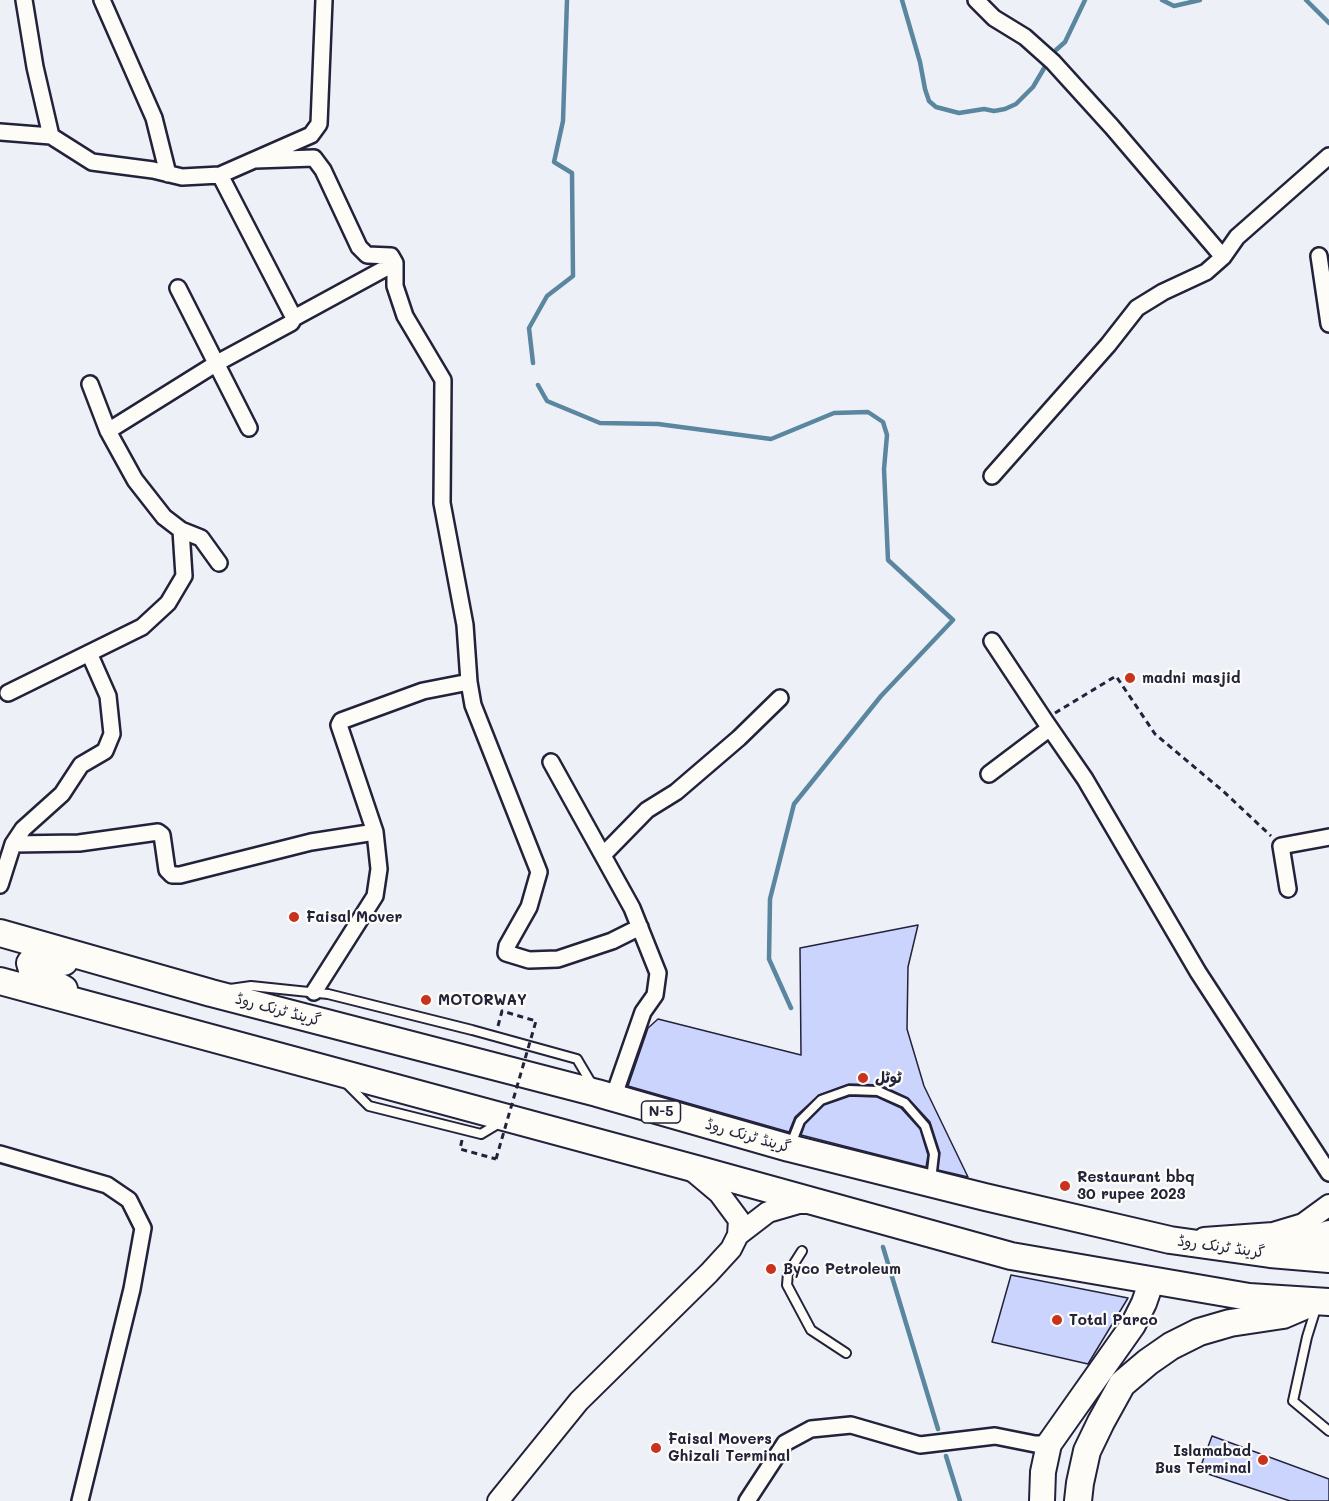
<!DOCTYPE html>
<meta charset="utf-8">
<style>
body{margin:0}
canvas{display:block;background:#eef0f8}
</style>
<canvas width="1329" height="1501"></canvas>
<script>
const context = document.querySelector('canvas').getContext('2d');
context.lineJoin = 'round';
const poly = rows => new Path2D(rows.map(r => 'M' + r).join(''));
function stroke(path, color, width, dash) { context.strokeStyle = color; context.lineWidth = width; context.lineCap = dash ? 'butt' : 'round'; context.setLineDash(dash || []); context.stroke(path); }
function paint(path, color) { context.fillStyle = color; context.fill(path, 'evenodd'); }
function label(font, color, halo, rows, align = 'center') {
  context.font = font + ' Mali,"Playpen Sans Arabic",sans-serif'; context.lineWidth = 4.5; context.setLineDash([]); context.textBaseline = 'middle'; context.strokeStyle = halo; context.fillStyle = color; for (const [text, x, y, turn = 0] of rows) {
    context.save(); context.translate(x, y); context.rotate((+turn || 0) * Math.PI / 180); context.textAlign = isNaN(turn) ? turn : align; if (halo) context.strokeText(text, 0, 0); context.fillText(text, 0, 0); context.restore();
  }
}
stroke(poly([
 [902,0,920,62,925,89,929,101,936,107,959,113,984,109,994,111,1005,109,1016,104,1033,87,1046,65],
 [1162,0,1174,6,1200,0],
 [1306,0,1329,23],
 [1056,50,1065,42,1085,0],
 [533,363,529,328,547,296,573,276,572,173,554,162,563,121,567,0],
 [538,385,547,401,600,423,658,424,771,439,834,413,868,412,883,422,887,435,884,469,888,560,953,620,881,696,794,804,770,899,769,959,791,1008],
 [883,1247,938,1429],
 [946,1456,960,1501]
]), '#5a879f', 4.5);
const building = poly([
 [918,925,908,967,907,1029,924,1086,968,1177,938,1170,940,1153,930,1122,908,1098,880,1085,849,1084,819,1095,795,1117,789,1132,628,1086,648,1028,658,1019,801,1055,800,948,918,925],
 [850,1096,877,1097,901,1108,920,1129,928,1155,926,1167,801,1135,805,1124,824,1105,850,1096],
 [1011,1275,1128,1298,1088,1364,992,1342,1011,1275],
 [1212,1436,1329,1479,1329,1501,1290,1501,1199,1471,1212,1436]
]);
paint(building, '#cbd4fc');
stroke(building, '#22223b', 1.5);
const service = poly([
 [230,989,251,986,328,994,472,1030,577,1059,593,1086],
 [346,1083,369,1106,481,1134,501,1122],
 [791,1144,800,1121,821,1100,849,1090,878,1091,905,1103,925,1126,934,1154,931,1180],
 [802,1251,788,1273,787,1285,811,1330,846,1353],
 [1317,1305,1307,1337,1293,1401,1329,1431]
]);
const minor = poly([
 [24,0,35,67,51,136],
 [102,0,154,118,168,174],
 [976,0,994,18,1025,37,1053,62,1112,127,1223,257,1237,237,1329,156],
 [0,132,51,136,92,162,153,170,182,177,220,175,311,135,319,124,324,0],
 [255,160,314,158,323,170,359,247,367,255,391,256,395,263,395,286,405,316,443,380,442,503,465,625,469,682,423,691,341,721,339,725,375,832,379,869,375,896,314,992],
 [1319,256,1329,324],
 [178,288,249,428],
 [294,318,395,263],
 [90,384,108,431,135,480,164,517,181,530,201,538,219,563],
 [108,431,217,363,291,323,294,318,220,175],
 [992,476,1108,345,1137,308,1163,292,1206,272,1223,257],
 [992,641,1045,721,1085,779,1198,972,1329,1173],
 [469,682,473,705,539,872,529,907,507,946,506,953,529,960,558,959,612,941,640,927],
 [8,693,142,627,168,603,184,576,181,530],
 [551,762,632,908,658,973,655,995,643,1012,613,1098],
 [989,774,1050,728],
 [13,844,79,843,158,832,162,835,167,870,172,875,180,875,311,842,375,832],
 [603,855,647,810,676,792,739,738,780,698],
 [0,885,13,844,23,829,62,794,81,765,105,751,112,734,108,696,89,653],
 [1288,889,1281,846,1329,837],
 [0,1154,107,1185,129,1200,143,1228,132,1289,80,1501],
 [747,1501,785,1443,811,1429,851,1425,920,1445,995,1436,1035,1444,1049,1444]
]);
const tertiary = poly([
 [738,1235,768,1212,799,1203,809,1203],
 [1204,1238,1273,1233,1303,1224,1329,1205],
 [498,1501,579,1401,709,1273,731,1249,738,1235,739,1220,719,1193,694,1172]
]);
const primary = poly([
 [1042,1501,1043,1472,1049,1444,1133,1325,1144,1303,1152,1280]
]);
const trunk = poly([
 [0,933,211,993,597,1093,789,1148,985,1197,1170,1240,1270,1254,1329,1259],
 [0,981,700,1170,1011,1256,1249,1297,1329,1302],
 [64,989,37,974,32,970,30,963,34,958,40,958,64,962],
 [1284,1250,1329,1234],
 [1078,1501,1080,1483,1087,1451,1101,1422,1122,1384,1148,1362,1171,1346,1199,1332,1230,1323,1283,1315,1304,1306]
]);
stroke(service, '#22223b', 12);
stroke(minor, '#22223b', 20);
stroke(tertiary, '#22223b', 24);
stroke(primary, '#22223b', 28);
stroke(trunk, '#22223b', 30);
stroke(poly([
 [1055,713,1116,676,1155,734,1223,791,1271,836],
 [498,1026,502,1011,536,1021],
 [462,1140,460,1149,496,1159]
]), '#22223b', 3, [6, 4.5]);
stroke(service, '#fdfcf7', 8);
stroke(minor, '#fdfcf7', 15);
stroke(tertiary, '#fdfcf7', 20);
stroke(primary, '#fdfcf7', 24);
stroke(trunk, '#fdfcf7', 26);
stroke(poly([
 [496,1159,536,1021]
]), '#22223b', 3, [6, 4.5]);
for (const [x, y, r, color] of [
 [1130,678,6,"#c8321e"],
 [294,917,6,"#c8321e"],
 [426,1000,6,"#c8321e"],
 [863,1078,6,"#c8321e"],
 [1065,1186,6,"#c8321e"],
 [771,1269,6,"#c8321e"],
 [1057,1320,6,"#c8321e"],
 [656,1448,6,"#c8321e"],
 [1263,1460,6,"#c8321e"]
]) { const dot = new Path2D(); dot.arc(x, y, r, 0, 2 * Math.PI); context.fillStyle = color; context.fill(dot); stroke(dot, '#fdfcf7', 2); }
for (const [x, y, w] of [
 [661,1112,39]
]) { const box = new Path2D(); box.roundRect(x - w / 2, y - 11, w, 22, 4.5); context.fillStyle = '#fdfcf7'; context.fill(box); stroke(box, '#22223b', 1.5); }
label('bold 14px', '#22223b', null, [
 ["N-5",661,1112]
]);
label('bold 15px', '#22223b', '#fdfcf7', [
 ["madni masjid",1142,678],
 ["Faisal Mover",306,917],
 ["MOTORWAY",438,1000],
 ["ٹوٹل",875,1078],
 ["Restaurant bbq",1077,1177],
 ["30 rupee 2023",1077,1194],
 ["Byco Petroleum",783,1269],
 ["Total Parco",1069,1320],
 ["Faisal Movers",668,1439],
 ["Ghizali Terminal",668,1456],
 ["Islamabad",1251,1451,"right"],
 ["Bus Terminal",1251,1468,"right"]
], 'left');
label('15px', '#22223b', '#fdfcf7', [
 ["گرینڈ ٹرنک روڈ",278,1010,15],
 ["گرینڈ ٹرنک روڈ",748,1136,16],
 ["گرینڈ ٹرنک روڈ",1221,1247,8]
]);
</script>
